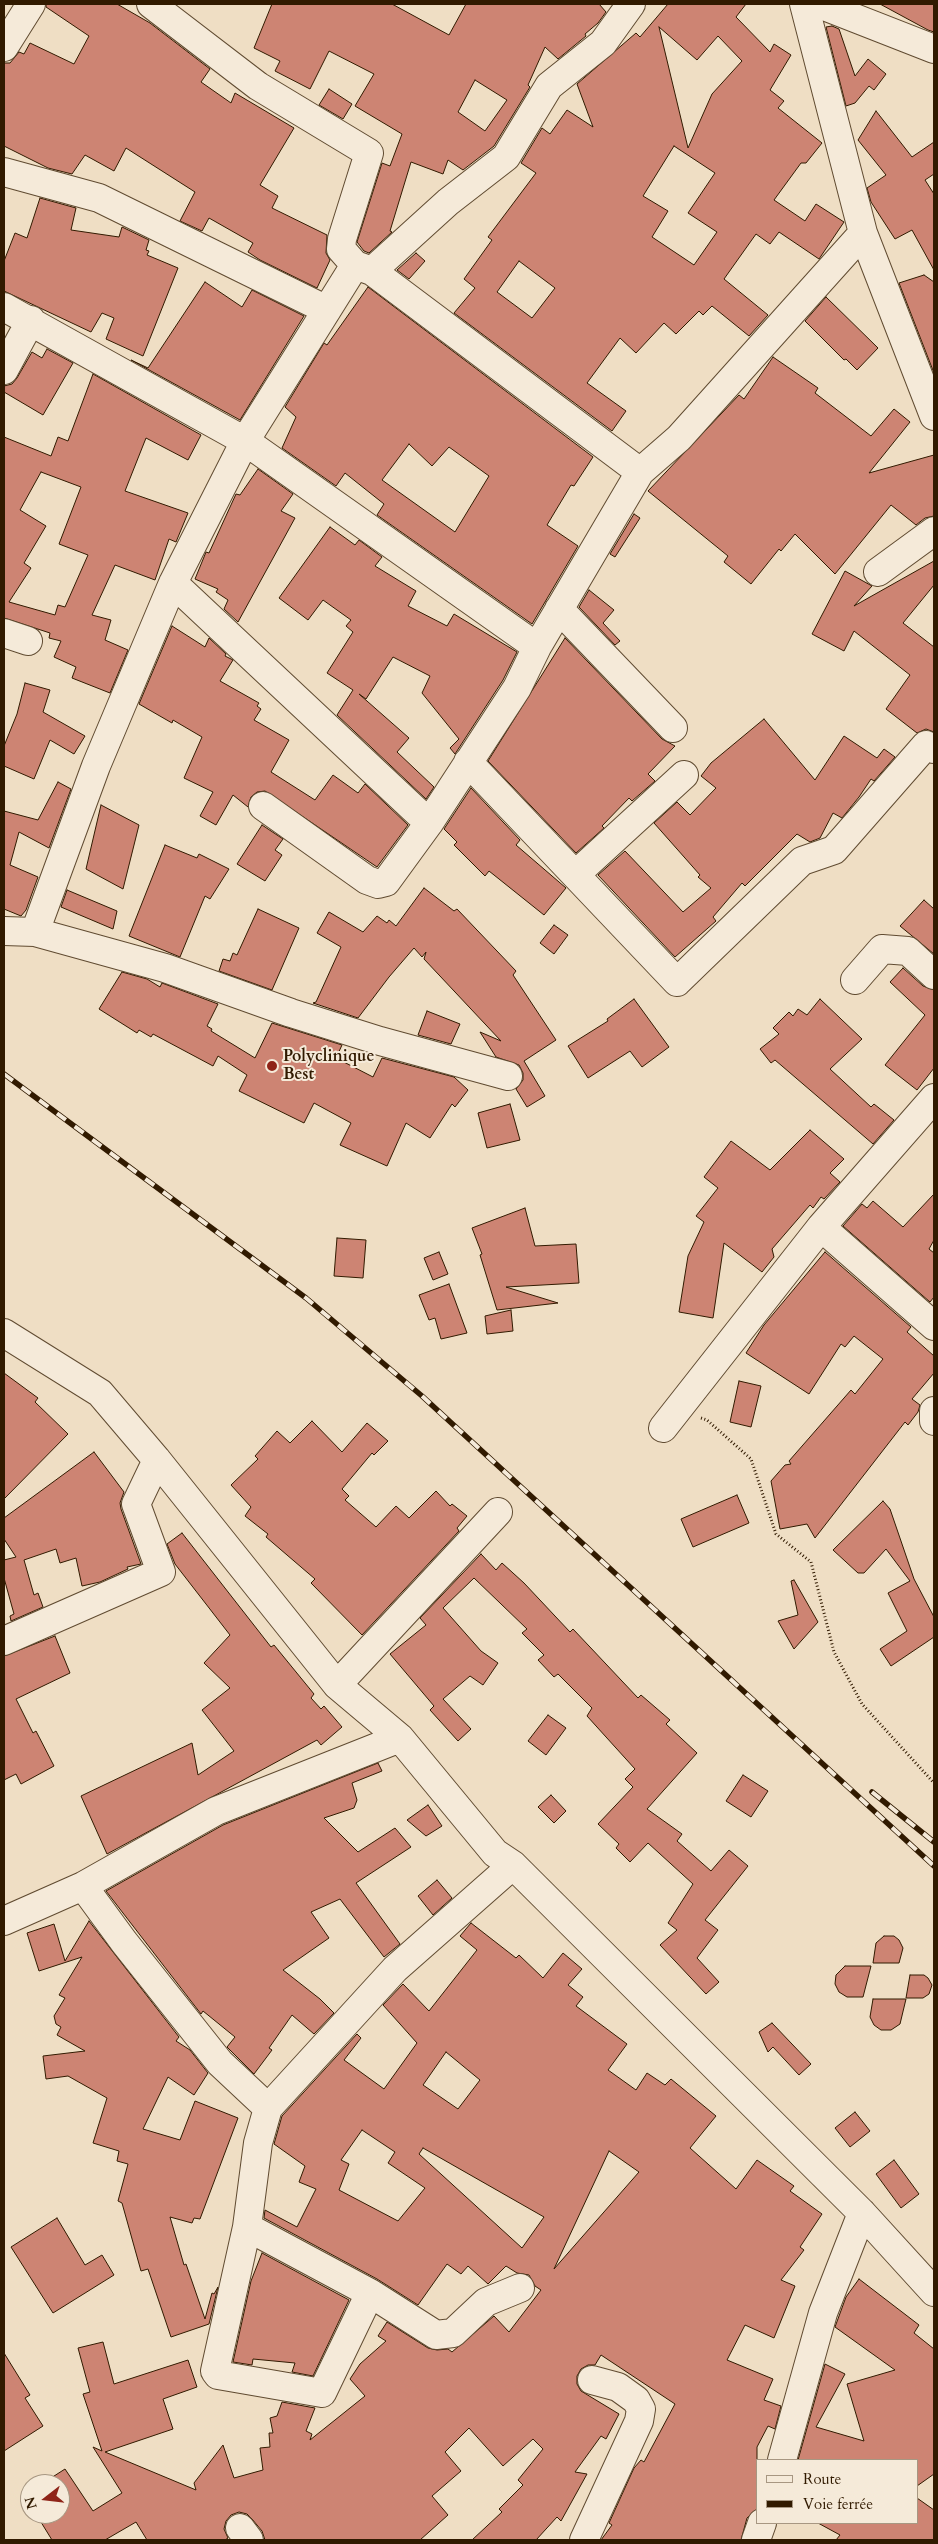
<!DOCTYPE html>
<meta charset="utf-8">
<style>
body{margin:0}
#map{position:relative;width:938px;height:2544px;overflow:hidden;background:#efdec4;font-family:Cardo,serif}
canvas{display:block}
.frame{position:absolute;inset:0;border:5px solid #311a00;pointer-events:none}
.legend{position:absolute;left:756px;top:2459px;width:162px;height:65px;box-sizing:border-box;background:#f5ead9;border:1px solid #a79782;margin:0;padding:6px 9px;list-style:none;font-size:15px;color:#311a00}
.legend li{display:flex;align-items:center;gap:10px;height:25px}
.legend b{width:25px;border:1px solid #a79782}
.north{position:absolute;left:20px;top:2474px;width:50px;height:50px;box-sizing:border-box;background:#f5ead9;border:1px solid #a79782;border-radius:50%;rotate:254deg;font-size:14px;font-weight:700;line-height:20px;text-align:center;color:#311a00}
.north::after{content:'';display:block;margin:auto;width:18px;height:22px;background:#8f2418;clip-path:polygon(50% 0,100% 100%,50% 72%,0 100%)}
</style>
<div id="map">
<canvas width="938" height="2544"></canvas>
<div class="frame"></div>
<ul class="legend">
<li><b style="height:6px;background:#f5ead9"></b>Route</li>
<li><b style="height:6px;background:#311a00"></b>Voie ferrée</li>
</ul>
<div class="north">N</div>
</div>
<script>
const context = document.querySelector('canvas').getContext('2d');
context.lineJoin = 'round';
function paint(path, color) { context.fillStyle = color; context.fill(path, 'evenodd'); }
const poly = rows => new Path2D(rows.map(r => 'M' + r).join(''));
function stroke(path, color, width, dash) { context.strokeStyle = color; context.lineWidth = width; context.lineCap = dash ? 'butt' : 'round'; context.setLineDash(dash || []); context.stroke(path); }
function label(font, color, halo, rows, align = 'center') {
  context.font = font + ' Cardo,serif'; context.lineWidth = 4; context.setLineDash([]); context.textBaseline = 'middle'; context.strokeStyle = halo; context.fillStyle = color; for (const [text, x, y, turn = 0] of rows) {
    context.save(); context.translate(x, y); context.rotate((+turn || 0) * Math.PI / 180); context.textAlign = isNaN(turn) ? turn : align; if (halo) context.strokeText(text, 0, 0); context.fillText(text, 0, 0); context.restore();
  }
}
const building = poly([
 [46,4,117,4,150,23,210,69,201,82,231,103,235,93,294,128,260,185,278,196,272,208,327,235,326,253,330,260,317,288,260,260,248,252,253,243,209,218,202,231,180,221,195,192,126,148,114,171,85,155,72,174,48,168,4,146,4,63,10,63,19,52,24,54,30,43,74,64,89,36,46,7,46,4],
 [272,4,392,4,449,35,466,4,599,4,606,12,598,23,585,34,586,36,558,59,545,47,528,85,530,87,494,146,463,170,448,160,443,174,411,162,390,231,392,232,369,253,364,251,357,242,382,163,390,166,402,134,355,106,374,74,329,51,310,89,275,71,280,61,254,48,272,4],
 [475,80,507,100,485,131,458,112,475,80],
 [668,4,746,4,736,17,770,52,774,44,791,55,770,90,784,101,778,108,822,143,806,163,801,163,774,200,805,221,816,204,844,222,819,259,779,232,770,244,756,234,724,279,768,315,749,336,712,306,703,315,699,311,676,334,664,323,636,353,620,338,587,383,626,411,612,431,454,313,475,288,464,279,492,240,488,237,536,173,521,163,542,128,550,134,567,110,593,127,577,84,636,33,640,37,668,4],
 [659,27,697,60,718,36,742,61,712,94,688,148,659,27],
 [674,146,715,173,688,213,717,232,694,265,652,237,668,211,643,196,674,146],
 [519,261,555,288,532,318,497,292,519,261],
 [880,4,934,4,934,32,928,30,880,4],
 [832,26,839,29,855,76,868,59,886,74,874,90,869,86,855,103,846,106,826,27,832,26],
 [329,89,352,104,343,119,319,105,329,89],
 [876,111,912,157,934,142,934,174,925,180,934,194,934,270,912,230,895,239,871,202,867,188,886,175,858,140,876,111],
 [40,198,76,208,71,230,119,237,122,227,149,240,146,250,149,251,147,255,178,268,143,356,106,339,114,318,102,313,91,332,4,291,4,261,15,233,27,238,40,198],
 [416,253,425,261,409,279,397,270,416,253],
 [924,275,934,282,934,373,899,283,924,275],
 [205,282,242,307,252,290,304,316,240,420,131,360,148,368,205,282],
 [368,287,593,457,574,486,571,485,547,525,578,546,532,624,377,515,384,504,345,473,336,486,282,448,296,417,285,407,324,343,327,345,368,287],
 [409,444,432,466,449,447,489,476,455,532,382,480,409,444],
 [826,297,878,348,857,370,846,359,844,360,805,321,826,297],
 [47,349,73,363,43,415,4,392,4,386,12,384,17,378,32,352,42,358,47,349],
 [773,357,818,388,815,393,871,436,894,409,910,422,869,473,934,455,934,516,925,518,916,525,891,505,835,574,795,534,781,551,779,549,751,584,724,562,728,556,648,491,739,395,744,399,773,357],
 [93,374,201,435,188,460,146,438,125,491,188,513,176,542,169,539,155,580,115,565,92,615,111,620,105,640,128,650,110,693,72,678,76,667,54,657,61,641,49,638,50,633,4,618,4,437,51,456,58,437,68,441,93,374],
 [41,472,81,487,59,544,88,555,65,607,58,605,55,615,9,602,31,568,24,563,46,526,20,510,41,472],
 [258,469,293,494,281,511,295,518,238,622,224,609,228,600,216,592,218,589,195,579,204,557,206,552,209,553,236,494,240,495,258,469],
 [634,514,640,518,615,557,610,554,634,514],
 [330,527,355,545,359,540,382,557,375,566,416,591,408,606,447,626,454,614,517,652,503,680,455,754,450,748,459,739,422,693,430,676,393,657,366,699,359,694,409,738,397,752,434,787,426,799,337,715,353,690,327,673,353,632,346,626,351,620,323,600,308,620,279,598,330,527],
 [934,561,934,585,903,623,934,647,934,732,926,729,917,733,886,709,910,675,854,631,844,651,812,634,845,571,872,586,854,606,934,561],
 [589,590,614,610,603,623,620,641,615,645,579,607,589,590],
 [172,626,205,647,209,638,226,654,225,656,233,660,220,681,259,703,257,706,261,709,254,720,289,740,271,772,315,800,333,775,358,793,365,784,408,825,377,867,265,791,257,792,251,797,248,807,233,795,216,825,200,816,213,792,184,778,202,737,173,720,172,723,139,704,172,626],
 [565,638,662,739,675,746,648,774,655,781,632,801,629,798,602,826,604,828,576,853,488,761,565,638],
 [25,683,50,690,43,712,85,736,74,754,50,740,34,779,4,766,4,746,17,714,25,683],
 [764,719,815,780,844,736,877,758,884,749,895,757,874,781,871,779,859,797,842,818,833,813,820,838,810,842,797,834,745,886,742,883,713,917,716,921,675,957,598,875,625,851,683,912,711,888,698,877,700,875,654,823,677,802,690,815,716,788,701,776,711,763,764,719],
 [58,782,71,789,49,848,19,832,10,865,38,877,26,910,21,916,4,909,4,811,38,820,58,782],
 [471,788,520,840,516,845,566,888,544,915,489,871,485,876,454,845,457,842,444,829,471,788],
 [101,805,139,825,123,889,86,869,101,805],
 [262,825,283,839,275,850,282,855,265,881,237,864,262,825],
 [165,845,197,858,199,854,229,869,210,899,205,896,180,957,129,936,165,845],
 [424,888,454,911,457,909,516,971,513,975,556,1040,524,1061,545,1096,527,1107,516,1089,523,1080,523,1073,519,1065,496,1057,480,1032,501,1041,424,959,426,952,422,957,414,948,389,977,358,1018,313,1003,316,1002,341,947,317,933,329,912,363,932,377,916,387,923,389,920,396,926,424,888],
 [67,890,117,911,113,929,61,907,67,890],
 [924,900,934,909,934,954,900,926,924,900],
 [258,909,299,928,272,990,219,971,223,959,230,961,233,953,237,955,258,909],
 [554,925,568,935,554,954,540,943,554,925],
 [903,968,923,986,934,990,934,1068,917,1090,885,1065,925,1015,890,982,903,968],
 [122,972,147,979,160,987,162,983,218,1004,207,1026,212,1029,211,1031,255,1058,272,1023,342,1045,336,1058,373,1077,382,1058,454,1077,468,1090,455,1107,452,1104,430,1138,406,1123,387,1166,340,1145,351,1123,314,1103,304,1123,239,1091,247,1075,218,1056,213,1066,153,1034,151,1037,139,1030,137,1033,99,1009,122,972],
 [634,999,669,1047,642,1067,630,1051,588,1078,568,1046,608,1021,607,1019,634,999],
 [820,999,862,1039,830,1069,871,1107,874,1104,894,1120,873,1144,775,1060,771,1063,760,1049,779,1034,773,1028,789,1012,793,1016,798,1009,807,1015,820,999],
 [427,1011,460,1024,451,1044,418,1035,427,1011],
 [510,1104,520,1140,487,1148,478,1113,510,1104],
 [810,1130,844,1159,830,1173,840,1182,824,1199,821,1197,813,1208,810,1205,772,1249,774,1257,762,1272,724,1243,713,1318,679,1312,688,1256,704,1222,696,1216,718,1188,704,1177,731,1141,770,1170,810,1130],
 [934,1194,934,1240,929,1249,934,1253,934,1297,930,1302,843,1226,862,1204,867,1208,873,1201,903,1227,934,1194],
 [525,1208,535,1246,576,1244,579,1283,506,1287,558,1303,497,1310,480,1255,482,1254,472,1228,525,1208],
 [337,1238,366,1240,363,1278,334,1276,337,1238],
 [439,1252,448,1274,433,1280,424,1258,439,1252],
 [825,1252,911,1327,907,1332,934,1356,934,1373,912,1399,920,1405,918,1412,908,1425,905,1422,815,1538,807,1524,780,1529,771,1481,785,1465,791,1464,789,1461,851,1390,855,1394,883,1359,854,1336,845,1347,841,1344,809,1394,746,1353,764,1325,825,1252],
 [449,1284,467,1333,441,1339,435,1318,429,1320,419,1295,449,1284],
 [511,1310,513,1331,487,1334,485,1316,511,1310],
 [4,1373,38,1398,35,1402,68,1434,4,1499,4,1373],
 [739,1381,761,1386,751,1427,730,1422,739,1381],
 [312,1421,342,1452,367,1423,388,1441,374,1455,372,1453,342,1489,349,1496,345,1500,376,1527,396,1506,409,1518,436,1491,450,1506,452,1504,467,1516,457,1528,459,1531,362,1635,311,1583,315,1579,266,1537,268,1534,245,1516,251,1507,231,1485,258,1459,255,1456,277,1431,290,1443,312,1421],
 [94,1452,124,1492,120,1503,121,1509,141,1564,127,1567,128,1569,100,1582,82,1586,76,1558,60,1563,56,1549,24,1560,34,1595,38,1593,43,1607,11,1621,10,1616,14,1614,4,1578,4,1560,16,1557,4,1539,4,1518,94,1452],
 [737,1495,749,1523,693,1547,681,1519,737,1495],
 [883,1501,890,1509,914,1579,934,1617,934,1637,891,1666,880,1649,907,1631,888,1593,910,1581,886,1549,864,1573,858,1573,833,1550,883,1501],
 [182,1533,271,1647,274,1645,314,1694,311,1698,321,1709,324,1706,342,1727,321,1745,317,1740,107,1854,81,1796,192,1743,198,1775,234,1751,202,1710,230,1688,204,1663,230,1635,175,1564,167,1544,182,1533],
 [481,1554,496,1570,502,1563,524,1583,570,1632,573,1629,638,1698,641,1695,670,1720,666,1724,697,1753,647,1809,682,1834,677,1841,711,1871,729,1850,748,1866,705,1920,718,1930,697,1958,719,1982,706,1994,660,1945,677,1930,668,1923,693,1884,648,1843,630,1862,616,1848,619,1844,598,1824,633,1787,625,1779,635,1769,587,1716,592,1708,558,1674,554,1677,538,1660,544,1655,522,1633,527,1629,474,1578,443,1608,481,1651,498,1663,483,1685,470,1676,443,1699,471,1729,458,1741,430,1710,434,1706,390,1654,426,1625,420,1618,481,1554],
 [794,1580,818,1622,794,1649,778,1621,798,1615,791,1581,794,1580],
 [55,1636,70,1673,16,1699,33,1733,36,1731,54,1766,21,1784,16,1774,4,1780,4,1656,55,1636],
 [548,1715,566,1728,546,1755,528,1741,548,1715],
 [378,1763,382,1771,352,1783,357,1800,354,1808,324,1818,358,1852,395,1828,411,1847,356,1883,400,1944,384,1957,340,1899,311,1912,329,1938,283,1970,320,1999,334,2013,314,2034,292,2015,269,2048,272,2050,254,2074,227,2047,235,2037,203,2011,201,2014,106,1891,223,1825,378,1763],
 [743,1775,768,1791,751,1817,726,1801,743,1775],
 [551,1795,566,1811,554,1823,538,1807,551,1795],
 [428,1805,442,1826,426,1836,407,1820,428,1805],
 [437,1880,452,1898,433,1915,418,1896,437,1880],
 [89,1921,179,2037,176,2041,190,2050,208,2073,194,2095,168,2077,143,2129,180,2140,195,2101,238,2118,200,2219,194,2218,192,2223,170,2217,184,2265,186,2264,205,2319,212,2293,214,2294,218,2287,209,2324,171,2337,148,2269,141,2271,122,2203,118,2201,128,2164,117,2161,119,2151,93,2143,107,2098,68,2076,46,2079,43,2056,85,2051,57,2035,61,2027,56,2024,54,2016,65,1998,59,1995,82,1957,39,1971,27,1933,54,1924,65,1961,89,1921],
 [471,1923,516,1958,519,1955,543,1978,563,1953,582,1969,568,1985,583,1997,576,2006,627,2044,608,2070,636,2090,647,2073,665,2085,671,2079,716,2116,690,2148,736,2189,757,2160,794,2186,790,2191,822,2214,800,2247,804,2250,781,2280,795,2286,774,2338,745,2325,727,2360,773,2379,764,2400,781,2406,775,2429,768,2426,757,2447,757,2509,747,2518,741,2540,601,2540,612,2525,609,2523,634,2468,641,2460,644,2462,675,2404,601,2355,595,2365,588,2365,581,2369,577,2376,577,2384,581,2391,619,2414,606,2439,601,2436,575,2472,587,2474,561,2521,557,2517,536,2540,472,2540,502,2512,499,2509,523,2485,518,2480,543,2449,533,2439,503,2466,469,2428,445,2452,461,2471,432,2496,448,2515,420,2540,265,2540,262,2531,252,2519,247,2514,239,2512,231,2515,226,2521,224,2529,228,2538,225,2540,147,2540,136,2522,105,2540,52,2540,36,2514,60,2514,60,2484,54,2484,51,2478,65,2469,93,2511,122,2493,93,2447,102,2451,83,2394,90,2392,78,2348,103,2342,114,2384,188,2360,197,2387,163,2399,173,2429,105,2452,196,2490,194,2483,223,2445,234,2478,263,2470,260,2448,270,2447,269,2433,273,2433,270,2418,277,2416,282,2402,315,2408,306,2431,312,2434,310,2440,365,2396,350,2379,360,2364,386,2341,378,2336,387,2322,428,2348,437,2350,448,2349,452,2352,494,2316,509,2332,541,2290,535,2286,529,2275,517,2273,506,2266,488,2284,468,2266,461,2274,447,2264,418,2305,377,2279,264,2218,265,2210,297,2227,316,2189,299,2182,305,2166,274,2144,282,2116,357,2034,361,2038,344,2060,384,2089,417,2043,383,2005,403,1984,429,2011,477,1950,460,1936,471,1923],
 [446,2052,480,2080,458,2109,423,2085,446,2052],
 [362,2130,395,2152,388,2163,425,2188,398,2221,339,2190,349,2164,341,2160,362,2130],
 [423,2148,544,2217,522,2248,419,2154,423,2148],
 [609,2151,639,2172,554,2269,609,2151],
 [884,1936,894,1936,899,1940,903,1948,899,1963,873,1963,876,1943,884,1936],
 [845,1966,871,1966,863,1997,847,1997,839,1992,835,1984,836,1975,845,1966],
 [910,1975,924,1975,928,1978,932,1985,929,1994,923,1998,906,1998,910,1975],
 [873,1999,906,1999,900,2024,891,2030,881,2030,874,2025,870,2017,873,1999],
 [772,2023,811,2064,799,2075,773,2047,768,2052,759,2032,772,2023],
 [855,2112,870,2131,850,2147,835,2128,855,2112],
 [894,2160,919,2194,901,2208,876,2174,894,2160],
 [57,2218,85,2265,102,2255,114,2275,53,2313,11,2247,57,2218],
 [262,2253,349,2300,313,2376,292,2372,295,2363,253,2359,252,2365,233,2362,251,2281,262,2253],
 [859,2279,919,2325,914,2333,934,2349,934,2474,917,2486,917,2460,798,2460,825,2364,845,2374,816,2427,864,2441,847,2384,895,2370,835,2327,846,2297,859,2279],
 [4,2353,30,2395,25,2398,43,2426,4,2451,4,2353],
 [917,2498,934,2510,934,2540,836,2540,840,2535,818,2523,917,2523,917,2498]
]);
paint(building, '#cd8473');
stroke(building, '#311a00', 1);
const minor = poly([
 [151,4,258,86,369,153,342,239,341,249,355,265],
 [804,4,863,233,934,416],
 [819,4,934,49],
 [4,47,31,4],
 [4,172,99,198,327,310],
 [372,271,448,202,506,157,549,86,603,43,631,4],
 [4,307,245,441,537,647],
 [4,370,31,320],
 [878,572,934,531],
 [173,583,429,823],
 [559,609,673,728],
 [4,633,28,641],
 [468,762,677,982,802,861,834,850,926,745,934,749],
 [263,806,367,880,378,884,386,882,429,823,517,688,537,647,640,472,679,438,863,233],
 [576,874,684,775],
 [4,931,35,932,165,968,291,1013,380,1041,508,1076],
 [35,932,96,766,173,583,245,441,355,265,372,271,640,472],
 [855,980,882,949,908,951,934,975],
 [821,1227,934,1326],
 [4,1333,100,1393,157,1460,337,1685,400,1738,495,1853,513,1865,862,2213,934,2292],
 [934,1411,934,1421],
 [663,1428,821,1227,934,1098],
 [4,1641,161,1572,136,1504,157,1460],
 [337,1685,498,1512],
 [513,1865,395,1969,268,2108,258,2143,247,2227,370,2293,436,2335,453,2333,486,2302,520,2288],
 [83,1886,124,1942,220,2063,268,2108],
 [4,1921,83,1886,216,1811,400,1738],
 [247,2227,215,2371,218,2375,322,2393,370,2293],
 [782,2460,823,2313,862,2213],
 [240,2528,249,2540],
 [584,2540,639,2421,641,2409,636,2400,618,2387,592,2380],
 [756,2540,762,2523]
]);
stroke(minor, '#604b31', 30);
stroke(poly([
 [701,1418,707,1420,751,1459,776,1534,811,1562,834,1652,862,1704,934,1783]
]), '#311a00', 3, [1, 2.5]);
stroke(minor, '#f5ead9', 28);
const rail = poly([
 [4,1074,306,1298,422,1396,934,1866],
 [872,1792,934,1842]
]);
stroke(rail, '#311a00', 5.5);
stroke(rail, '#f5ead9', 4, [11]);
for (const [x, y, r, color] of [
 [272,1066,6,"#8f2418"]
]) { const dot = new Path2D(); dot.arc(x, y, r, 0, 2 * Math.PI); context.fillStyle = color; context.fill(dot); stroke(dot, '#f5ead9', 2); }
label('bold 16px', '#311a00', '#f5ead9', [
 ["Polyclinique",283,1057],
 ["Best",283,1075]
], 'left');
</script>
